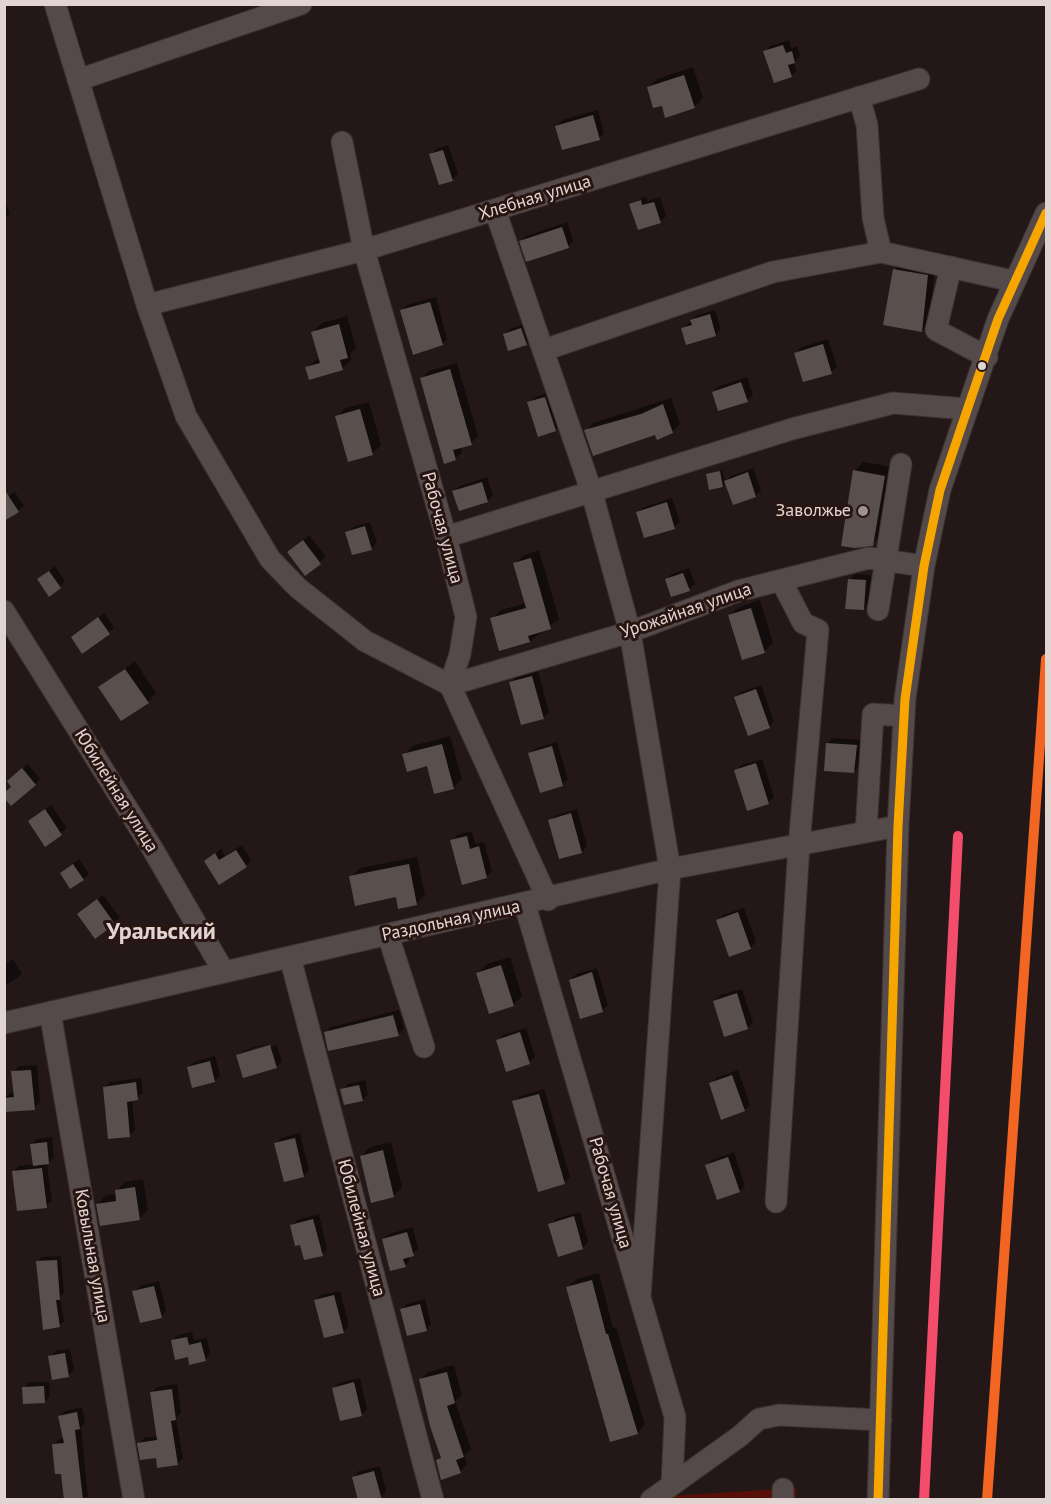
<!DOCTYPE html>
<meta charset="utf-8">
<style>
body{margin:0}
#map{position:relative;width:1051px;height:1504px;overflow:hidden;background:#231817;font-family:"PT Sans",sans-serif}
canvas{display:block}
.frame{position:absolute;inset:0;border:6px solid #e1d4d1;pointer-events:none}
</style>
<div id="map">
<canvas width="1051" height="1504"></canvas>
<div class="frame"></div>
</div>
<script>
const context = document.querySelector('canvas').getContext('2d');
context.lineJoin = 'round';
function paint(path, color) { context.fillStyle = color; context.fill(path, 'evenodd'); }
const poly = rows => new Path2D(rows.map(r => 'M' + r).join(''));
function stroke(path, color, width, dash) { context.strokeStyle = color; context.lineWidth = width; context.lineCap = dash ? 'butt' : 'round'; context.setLineDash(dash || []); context.stroke(path); }
function label(font, color, halo, rows, align = 'center') {
  context.font = font + ' "PT Sans",sans-serif'; context.lineWidth = 6; context.setLineDash([]); context.textBaseline = 'middle'; context.strokeStyle = halo; context.fillStyle = color; for (const [text, x, y, turn = 0] of rows) {
    context.save(); context.translate(x, y); context.rotate((+turn || 0) * Math.PI / 180); context.textAlign = isNaN(turn) ? turn : align; if (halo) context.strokeText(text, 0, 0); context.fillText(text, 0, 0); context.restore();
  }
}
paint(poly([
 [796,1488,796,1499,666,1500,670,1496]
]), '#570f07');
paint(poly([
 [789,40,791,48,797,46,800,56,794,62,796,71,791,76,765,51,770,46],
 [693,67,703,98,694,107,663,104,648,88,657,79],
 [598,110,604,133,599,138,557,126,562,120],
 [448,145,458,174,452,180,431,155,436,149],
 [646,196,648,201,660,197,666,216,660,222,631,204],
 [4,199,10,214,4,219],
 [567,222,573,241,568,246,521,241,526,236],
 [902,262,935,268,929,323,922,331,894,270],
 [436,297,447,339,442,344,402,311,407,305],
 [715,310,721,329,716,334,683,328,698,315],
 [347,316,356,348,350,354,351,360,342,368,307,367,320,357,313,332,322,323],
 [526,323,532,338,526,343,504,334,510,329],
 [828,339,837,367,831,372,796,353,802,347],
 [457,363,478,436,471,443,461,446,462,452,455,459,422,378,429,371],
 [747,377,753,395,747,400,713,392,719,386],
 [551,392,561,424,555,430,529,403,535,397],
 [671,398,680,424,672,432,586,431,593,423],
 [369,402,381,445,372,454,337,417,345,408],
 [863,462,893,467,881,535,872,544,855,471],
 [753,468,761,490,756,496,726,482,723,486,707,475,722,470,725,482,731,476],
 [487,477,493,495,488,501,454,491,460,486],
 [15,492,24,506,18,511,4,498],
 [672,498,680,522,674,527,638,512,644,507],
 [370,522,377,543,371,548,347,533,353,527],
 [309,535,326,557,305,574,294,547],
 [539,550,559,619,530,641,492,619,501,610,526,603,515,563,524,555],
 [55,566,65,581,60,587,39,580],
 [689,568,695,584,689,589,666,579,672,574],
 [855,574,871,575,869,603,864,609,849,580],
 [760,600,773,643,764,652,730,615,739,607],
 [104,613,114,627,109,633,78,632],
 [135,661,156,693,148,702,100,687],
 [538,671,549,712,544,717,522,723,511,683,516,677],
 [761,685,774,721,769,727,736,697,741,692],
 [450,736,462,779,453,788,428,765,404,755,412,746],
 [833,738,861,740,859,766,853,772,828,743],
 [557,742,568,779,562,785,530,753,536,748],
 [762,759,774,797,768,803,736,771,741,765],
 [28,764,40,779,35,784,13,786,14,776],
 [51,805,67,828,45,845,29,821],
 [577,809,587,846,582,852,550,820,556,815],
 [472,831,475,844,484,842,492,871,486,877,452,841,457,835],
 [242,845,251,860,246,866,206,861,221,849,225,856],
 [417,857,425,895,416,904,351,877,360,868],
 [79,859,89,874,83,879,61,873],
 [103,895,120,918,114,923,85,909],
 [744,908,756,942,750,948,717,921,723,915],
 [510,957,522,996,513,1005,478,973,487,964],
 [13,959,22,974,4,987,4,965],
 [597,968,608,1005,603,1010,581,1017,570,980,576,974],
 [742,989,753,1023,747,1028,715,1001,720,995],
 [399,1010,404,1029,398,1034,326,1032,331,1027],
 [526,1028,535,1057,530,1062,507,1070,497,1041,503,1035],
 [275,1041,243,1052,243,1055,277,1045,282,1062,276,1067,238,1056,244,1050],
 [215,1056,220,1075,215,1081,188,1067,194,1062],
 [37,1065,40,1102,34,1108,4,1098,10,1093,15,1093,13,1072,19,1066],
 [738,1070,750,1105,744,1110,711,1084,716,1078],
 [141,1078,143,1093,132,1100,135,1130,130,1135,104,1087,110,1082],
 [365,1080,368,1095,362,1100,342,1090,348,1084],
 [544,1089,570,1177,564,1183,514,1102,520,1096],
 [300,1133,309,1170,304,1176,276,1144,281,1138],
 [52,1137,54,1157,47,1164,52,1201,46,1206,14,1171,19,1166,34,1164,32,1144,37,1139],
 [391,1142,402,1187,394,1196,361,1156,370,1147],
 [734,1152,745,1186,740,1191,707,1165,712,1160],
 [143,1179,148,1210,139,1219,98,1204,106,1195,117,1194,116,1191,125,1182],
 [580,1212,588,1242,583,1248,550,1224,556,1219],
 [319,1214,327,1249,322,1254,301,1243,292,1225,297,1220],
 [413,1227,418,1249,409,1256,410,1260,405,1266,383,1239,389,1234],
 [61,1256,64,1293,60,1297,64,1321,59,1326,37,1262,42,1257],
 [599,1273,613,1328,616,1327,645,1425,637,1433,568,1287,576,1279],
 [159,1281,166,1311,161,1317,134,1291,140,1286],
 [340,1291,349,1326,343,1332,315,1301,321,1295],
 [425,1299,431,1324,426,1330,402,1309,407,1304],
 [192,1332,194,1340,207,1338,210,1354,205,1360,189,1355,173,1340,178,1335],
 [70,1349,74,1370,68,1376,50,1357,55,1351],
 [454,1365,462,1395,455,1401,471,1449,464,1456,467,1464,460,1472,437,1460,442,1456,421,1379,428,1372],
 [360,1378,367,1409,362,1414,341,1419,334,1388,339,1383],
 [29,1382,49,1382,50,1396,44,1402,24,1388],
 [177,1384,181,1413,176,1418,183,1458,177,1464,157,1456,139,1444,144,1438,158,1436,152,1393,157,1387],
 [82,1407,85,1422,81,1427,88,1497,66,1500,62,1472,53,1444,59,1439,64,1438,59,1417,65,1411],
 [380,1466,386,1491,381,1497,353,1477,359,1471]
]), '#0007');
paint(poly([
 [783,45,786,53,792,51,795,63,788,65,792,77,774,83,763,51],
 [684,75,695,108,665,118,662,106,653,108,647,87],
 [593,115,600,140,562,150,555,126],
 [443,150,453,181,439,185,429,154],
 [641,200,642,205,654,202,661,223,638,230,629,204],
 [562,227,569,248,526,262,519,241],
 [893,269,928,275,922,332,883,325],
 [430,302,443,345,413,355,400,310],
 [710,314,716,336,686,345,681,328,692,325,690,320],
 [339,324,348,358,340,360,343,370,309,380,305,367,320,363,311,332],
 [521,328,527,345,508,351,503,334],
 [823,344,832,374,803,382,794,353],
 [450,369,472,445,453,450,456,460,444,464,420,378],
 [741,382,748,402,718,411,712,392],
 [545,397,556,431,538,437,527,402],
 [663,404,673,433,657,440,655,435,593,456,584,430,641,414],
 [360,409,373,455,348,462,335,416],
 [853,470,885,476,873,546,855,548,841,546],
 [720,471,723,487,709,490,706,474],
 [748,472,756,497,733,505,724,481],
 [482,482,488,502,459,511,452,491],
 [4,489,19,512,4,521],
 [667,502,675,529,644,538,636,512],
 [365,526,372,550,352,555,345,532],
 [303,540,321,564,305,576,287,552],
 [531,558,551,629,528,636,530,642,499,651,490,618,526,608,513,563],
 [49,571,61,588,49,597,37,579],
 [683,573,690,591,671,597,665,579],
 [848,579,866,580,864,610,845,609],
 [751,608,765,653,742,660,728,615],
 [98,617,110,634,82,654,71,637],
 [125,669,149,703,121,721,98,687],
 [532,676,544,719,521,725,509,682],
 [756,689,770,728,748,736,734,697],
 [826,743,857,745,854,773,824,771],
 [442,744,454,789,434,794,427,766,407,772,402,754],
 [552,746,563,786,540,793,528,753],
 [756,763,769,804,747,811,734,770],
 [22,768,36,785,11,806,4,798,4,793,11,787,7,781],
 [45,809,62,835,45,847,28,821],
 [571,813,582,853,559,859,548,820],
 [467,836,470,849,479,846,487,878,462,885,450,840],
 [236,850,247,867,219,885,204,861,215,853,219,860],
 [73,864,84,880,70,889,60,873],
 [409,864,417,905,398,909,396,897,355,906,349,876],
 [97,899,115,924,95,939,77,914],
 [738,912,751,949,729,957,716,920],
 [501,965,514,1006,489,1014,476,973],
 [592,972,603,1012,580,1019,569,980],
 [737,993,748,1029,724,1037,713,1001],
 [393,1015,399,1036,328,1051,324,1032],
 [520,1032,530,1064,506,1072,496,1040],
 [270,1045,277,1068,243,1078,236,1055],
 [210,1061,215,1082,192,1088,187,1067],
 [31,1070,35,1110,4,1112,4,1098,14,1097,11,1071],
 [732,1075,745,1111,721,1120,709,1083],
 [136,1082,138,1100,127,1102,130,1137,108,1139,103,1087],
 [359,1085,363,1101,344,1105,340,1089],
 [539,1094,565,1184,538,1192,512,1101],
 [295,1138,304,1177,284,1182,274,1143],
 [47,1142,49,1164,33,1166,30,1144],
 [383,1150,394,1197,371,1203,360,1156],
 [728,1157,740,1192,717,1200,705,1165],
 [42,1168,47,1208,17,1211,12,1171],
 [135,1187,140,1220,100,1226,96,1204,116,1201,115,1190],
 [574,1216,583,1249,558,1257,548,1224],
 [313,1219,323,1256,304,1260,300,1245,295,1246,290,1225],
 [407,1232,414,1256,403,1259,406,1267,390,1271,382,1239],
 [57,1260,60,1300,56,1300,60,1327,43,1330,36,1261],
 [592,1280,606,1334,608,1334,638,1434,610,1442,566,1287],
 [154,1286,162,1318,140,1323,132,1291],
 [334,1295,344,1333,324,1338,314,1300],
 [420,1304,427,1331,407,1336,400,1309],
 [187,1337,189,1345,201,1342,206,1361,189,1365,188,1357,175,1360,171,1340],
 [65,1353,69,1377,52,1380,48,1356],
 [447,1372,455,1403,447,1406,464,1457,456,1460,461,1473,441,1480,436,1460,441,1458,430,1426,419,1379],
 [354,1382,362,1416,340,1421,332,1388],
 [44,1386,45,1403,23,1404,22,1387],
 [172,1389,176,1420,171,1421,178,1465,157,1468,156,1458,140,1460,137,1443,157,1440,150,1392],
 [77,1412,80,1429,75,1430,83,1500,64,1500,61,1474,55,1474,52,1444,64,1443,58,1416],
 [374,1471,382,1500,358,1500,352,1477]
]), '#59504e');
const minor = poly([
 [55,4,147,305,186,416,270,559,298,588,365,641,450,685,630,632,738,591,869,558,924,566],
 [78,80,301,4],
 [859,97,867,125,873,218,881,252],
 [342,142,364,250,446,537,466,617,460,654,450,685,548,900],
 [495,210,592,493,630,632,670,869,640,1297],
 [951,267,936,330,987,357],
 [147,305,364,250,919,79],
 [544,350,773,272,881,252,1013,281],
 [446,537,792,429,893,403,967,409],
 [878,610,901,464],
 [4,611,152,848,224,972],
 [866,832,873,714,904,716],
 [525,905,675,1417,672,1484],
 [388,935,424,1047],
 [290,957,433,1500],
 [50,1012,134,1500],
 [4,1023,670,869,898,826],
 [776,1202,799,845,818,630,803,623,781,580],
 [783,1489,783,1500],
 [651,1500,740,1436,759,1419,779,1415,881,1420],
 [878,1500,898,826,905,699,924,566,940,490,998,319,1046,213]
]);
stroke(minor, '#3b3231', 23);
stroke(minor, '#534a49', 21);
stroke(poly([
 [878,1500,898,826,905,699,924,566,940,490,998,319,1046,213]
]), '#f7a600', 9);
stroke(poly([
 [987,1500,1046,659]
]), '#f26522', 10);
stroke(poly([
 [924,1500,958,836]
]), '#f44d6c', 10);
for (const [x, y, r, color] of [
 [982,366,5,"#e1d4d1"],
 [863,511,6,"#9e9290"]
]) { const dot = new Path2D(); dot.arc(x, y, r, 0, 2 * Math.PI); context.fillStyle = color; context.fill(dot); stroke(dot, '#281512', 2); }
label('18px', '#e1d4d1', '#281512', [
 ["Хлебная улица",535,198,-17],
 ["Рабочая улица",442,528,75],
 ["Урожайная улица",686,611,-19],
 ["Юбилейная улица",116,791,58],
 ["Раздольная улица",451,921,-12],
 ["Рабочая улица",610,1193,74],
 ["Юбилейная улица",361,1228,75],
 ["Ковыльная улица",92,1256,80]
]);
label('18px', '#e1d4d1', '#281512', [
 ["Заволжье",851,511]
], 'right');
label('bold 24px', '#e1d4d1', '#281512', [
 ["Уральский",161,932]
]);
</script>
